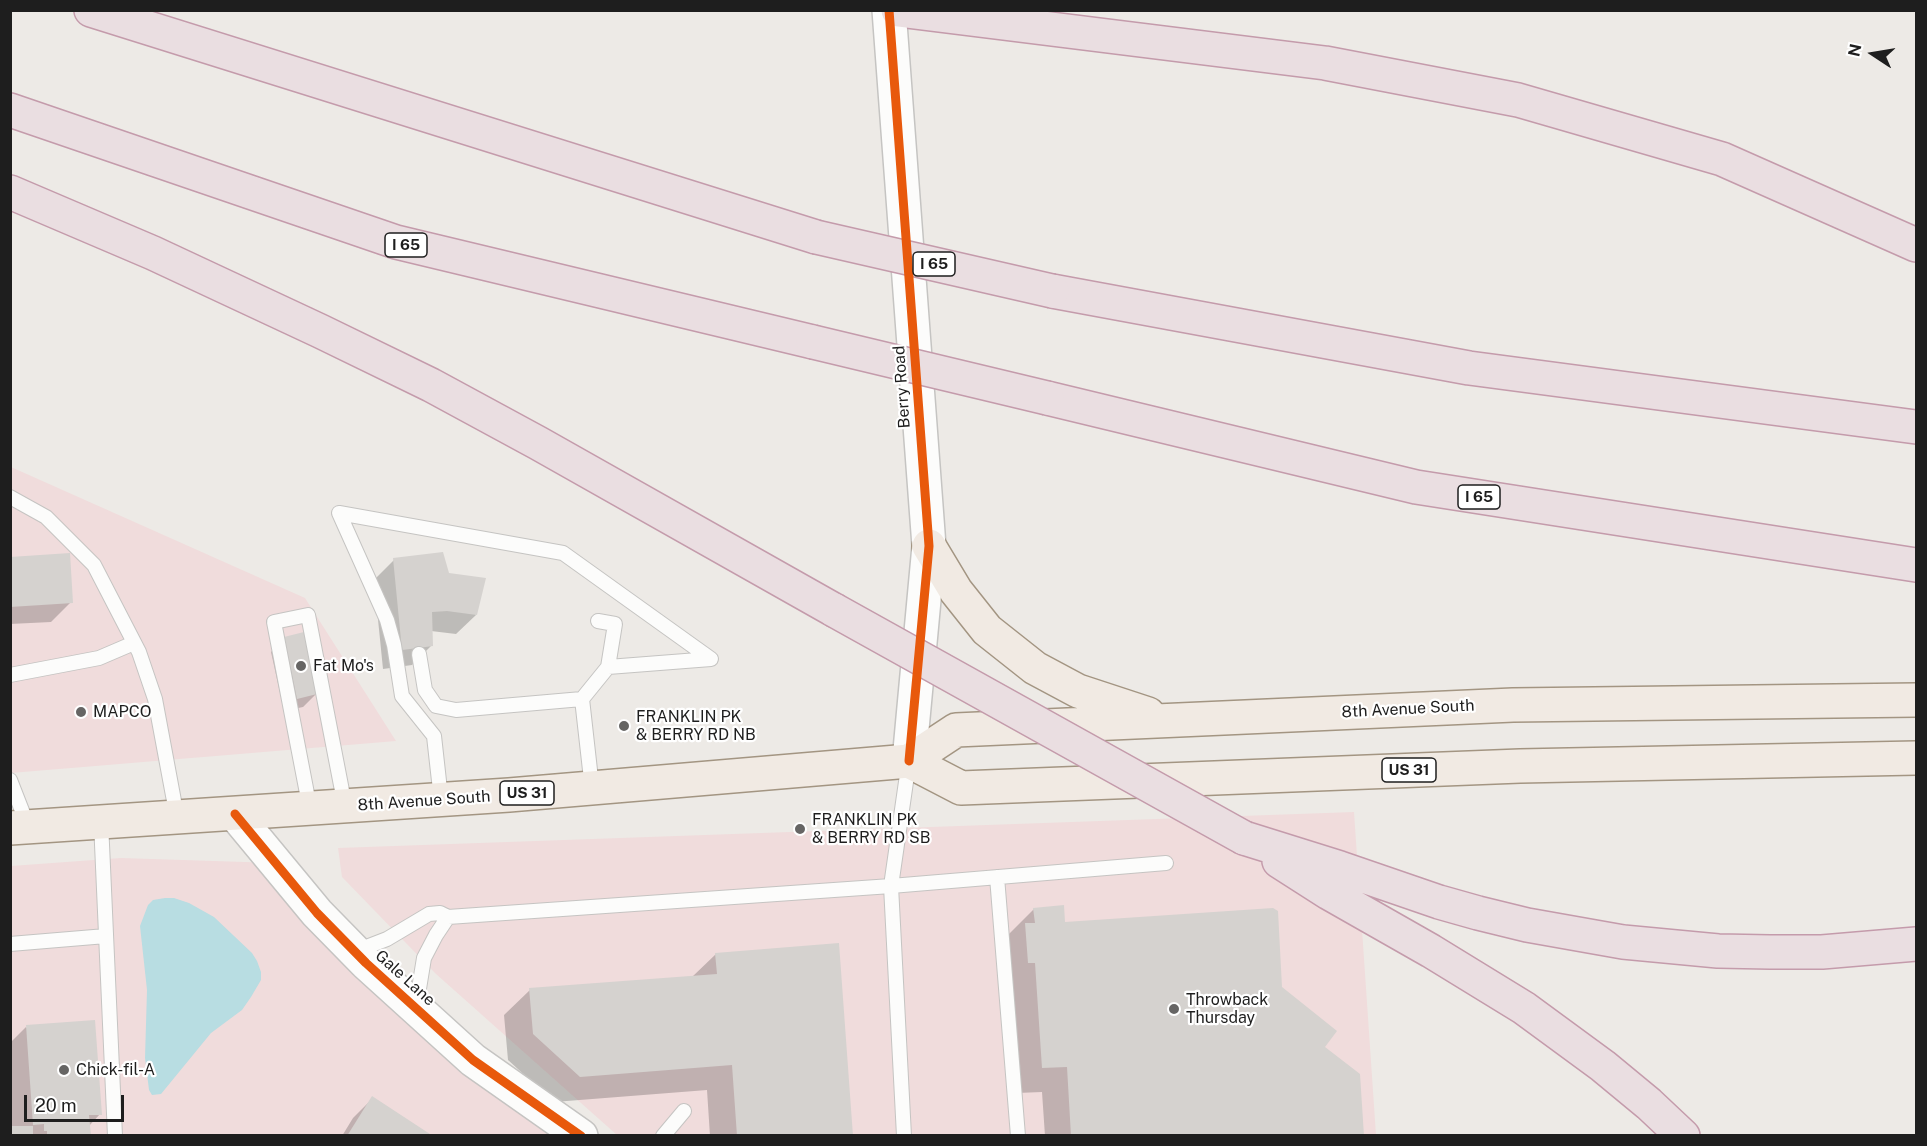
<!DOCTYPE html>
<style>
body{margin:0}
#map{position:relative;width:1927px;height:1146px;overflow:hidden;background:#edeae6;font-family:"Public Sans",sans-serif}
canvas{display:block}
.frame{position:absolute;inset:0;border:12px solid #1e1e1e;pointer-events:none}
.north{position:absolute;left:1843px;top:24px;width:60px;height:60px;-webkit-text-stroke:4px #fff;paint-order:stroke;rotate:282deg;font-size:16px;font-weight:700;line-height:24px;text-align:center;color:#1e1e1e}
.north::after{content:'';display:block;margin:auto;width:21px;height:27px;background:#1e1e1e;clip-path:polygon(50% 0,100% 100%,50% 72%,0 100%)}
.scale{position:absolute;left:24px;top:1095px;width:100px;height:27px;box-sizing:border-box;border:3px solid #1e1e1e;border-top:0;padding-left:8px;font-size:18px;line-height:21px;white-space:nowrap;color:#1e1e1e;-webkit-text-stroke:4px #fff;paint-order:stroke}
</style>
<div id="map">
<canvas width="1927" height="1146"></canvas>
<div class="frame"></div>
<div class="north">N</div>
<div class="scale">20 m</div>
</div>
<script>
const context = document.querySelector('canvas').getContext('2d');
context.lineJoin = 'round';
function paint(path, color) { context.fillStyle = color; context.fill(path, 'evenodd'); }
const poly = rows => new Path2D(rows.map(r => 'M' + r).join(''));
function stroke(path, color, width, dash) { context.strokeStyle = color; context.lineWidth = width; context.lineCap = dash ? 'butt' : 'round'; context.setLineDash(dash || []); context.stroke(path); }
function label(font, color, halo, rows, align = 'center') {
  context.font = font + ' "Public Sans",sans-serif'; context.lineWidth = 4.5; context.setLineDash([]); context.textBaseline = 'middle'; context.strokeStyle = halo; context.fillStyle = color; for (const [text, x, y, turn = 0] of rows) {
    context.save(); context.translate(x, y); context.rotate((+turn || 0) * Math.PI / 180); context.textAlign = isNaN(turn) ? turn : align; if (halo) context.strokeText(text, 0, 0); context.fillText(text, 0, 0); context.restore();
  }
}
paint(poly([
 [11,467,305,598,396,741,11,773],
 [1354,812,1376,1135,617,1135,436,974,342,877,338,848],
 [121,858,276,863,581,1136,11,1136,11,866]
]), '#f0dcdc');
paint(poly([
 [165,898,174,898,189,903,214,917,252,953,257,961,261,972,261,980,251,997,242,1010,211,1033,161,1094,152,1095,149,1090,145,1058,147,990,140,926,148,905,153,900]
]), '#b8dde2');
paint(poly([
 [10,559,71,602,51,622,10,624],
 [394,560,448,574,476,615,456,634,431,631,432,645,412,665,383,669,374,580],
 [284,638,316,694,303,707,284,711,271,652],
 [1034,909,1063,923,1281,988,1322,1047,1362,1136,1045,1136,1042,1092,1017,1093,1008,935],
 [716,954,851,1136,710,1136,707,1090,554,1102,508,1060,504,1015,530,990,692,977],
 [26,1027,100,1114,89,1126,89,1136,10,1136,12,1127,10,1043],
 [373,1098,430,1136,342,1136,353,1118]
]), '#0003');
paint(poly([
 [443,552,449,573,486,578,477,615,447,611,432,612,433,646,402,650,393,558],
 [70,553,73,603,10,607,10,557],
 [304,632,317,694,297,699,284,637],
 [1064,905,1065,922,1273,908,1278,911,1282,987,1337,1031,1325,1047,1360,1074,1364,1136,1071,1136,1067,1067,1042,1068,1035,963,1028,963,1025,923,1035,923,1033,908],
 [839,943,853,1136,737,1136,732,1065,580,1077,533,1034,529,988,717,974,715,953],
 [95,1020,102,1115,89,1115,91,1136,47,1136,47,1131,44,1131,44,1124,33,1125,26,1025],
 [372,1096,433,1136,347,1136],
 [10,1126,33,1126,33,1136,10,1136]
]), '#d5d2cf');
const service = poly([
 [10,497,46,517,94,565,139,652,155,699,177,817],
 [598,621,615,624,608,667],
 [419,654,425,690,436,706,456,710,582,699],
 [10,675,99,658,134,643],
 [10,780,28,826],
 [441,799,434,736,402,696,394,645,387,620,339,513,563,553,711,659,608,667,582,699,592,788],
 [310,809,274,622,308,615,345,806],
 [101,822,115,1136],
 [997,877,1018,1136],
 [10,944,106,936],
 [356,951,387,939,429,914,440,913,448,917,891,886,909,761],
 [416,1007,424,958,436,935,448,917],
 [663,1136,684,1111],
 [904,1136,891,886,1166,863]
]);
const tertiary = poly([
 [889,10,929,546,909,761],
 [235,814,317,913,366,963,473,1060,581,1136]
]);
const primary = poly([
 [929,546,956,591,987,630,1035,668,1078,691,1148,714],
 [909,761,961,788,1520,766,1916,758],
 [10,828,509,795,909,761,956,730,1513,705,1916,700]
]);
const motorway = poly([
 [91,10,816,237],
 [898,10,1325,63,1518,100,1722,159,1916,245],
 [10,110,396,242,813,342],
 [10,192,153,253,320,331,431,385,538,443,834,610],
 [1052,291,1469,368,1916,427],
 [1047,398,1416,487,1916,565],
 [1244,838,1340,868,1439,902,1478,913,1527,925,1623,942,1718,951,1770,952,1822,952,1916,944],
 [1279,861,1329,893,1431,951,1524,1008,1603,1066,1649,1104,1683,1136]
]);
stroke(service, '#c5c4c2', 16);
stroke(tertiary, '#c5c4c2', 36);
stroke(primary, '#a39582', 36);
stroke(motorway, '#c49bab', 36);
stroke(service, '#fcfcfb', 14);
stroke(tertiary, '#fcfcfb', 33);
stroke(primary, '#f1eae3', 33);
stroke(motorway, '#eadee1', 33);
const motorwayBridge = poly([
 [816,237,1052,291],
 [813,342,1047,398],
 [834,610,1244,838]
]);
stroke(motorwayBridge, '#c49bab', 36, []);
stroke(motorwayBridge, '#eadee1', 33);
stroke(poly([
 [889,10,929,546,909,761],
 [235,814,317,913,366,963,473,1060,581,1136]
]), '#e8590c', 9);
for (const [x, y, r, color] of [
 [301,666,6,"#666564"],
 [81,712,6,"#666564"],
 [624,726,6,"#666564"],
 [800,829,6,"#666564"],
 [1174,1009,6,"#666564"],
 [64,1070,6,"#666564"]
]) { const dot = new Path2D(); dot.arc(x, y, r, 0, 2 * Math.PI); context.fillStyle = color; context.fill(dot); stroke(dot, '#fff', 2); }
for (const [x, y, w] of [
 [406,245,42],
 [934,264,42],
 [1479,497,42],
 [1409,770,54],
 [527,793,54]
]) { const box = new Path2D(); box.roundRect(x - w / 2, y - 12, w, 24, 4.5); context.fillStyle = '#fff'; context.fill(box); stroke(box, '#1e1e1e', 1.5); }
label('bold 15px', '#1e1e1e', null, [
 ["I 65",406,245],
 ["I 65",934,264],
 ["I 65",1479,497],
 ["US 31",1409,770],
 ["US 31",527,793]
]);
label('16px', '#1e1e1e', '#fff', [
 ["Berry Road",902,387,-94],
 ["8th Avenue South",1408,709,-3],
 ["8th Avenue South",424,801,-4],
 ["Gale Lane",405,978,42]
]);
label('16px', '#1e1e1e', '#fff', [
 ["Fat Mo's",313,666],
 ["MAPCO",93,712],
 ["FRANKLIN PK",636,717],
 ["& BERRY RD NB",636,735],
 ["FRANKLIN PK",812,820],
 ["& BERRY RD SB",812,838],
 ["Throwback",1186,1000],
 ["Thursday",1186,1018],
 ["Chick-fil-A",76,1070]
], 'left');
</script>
